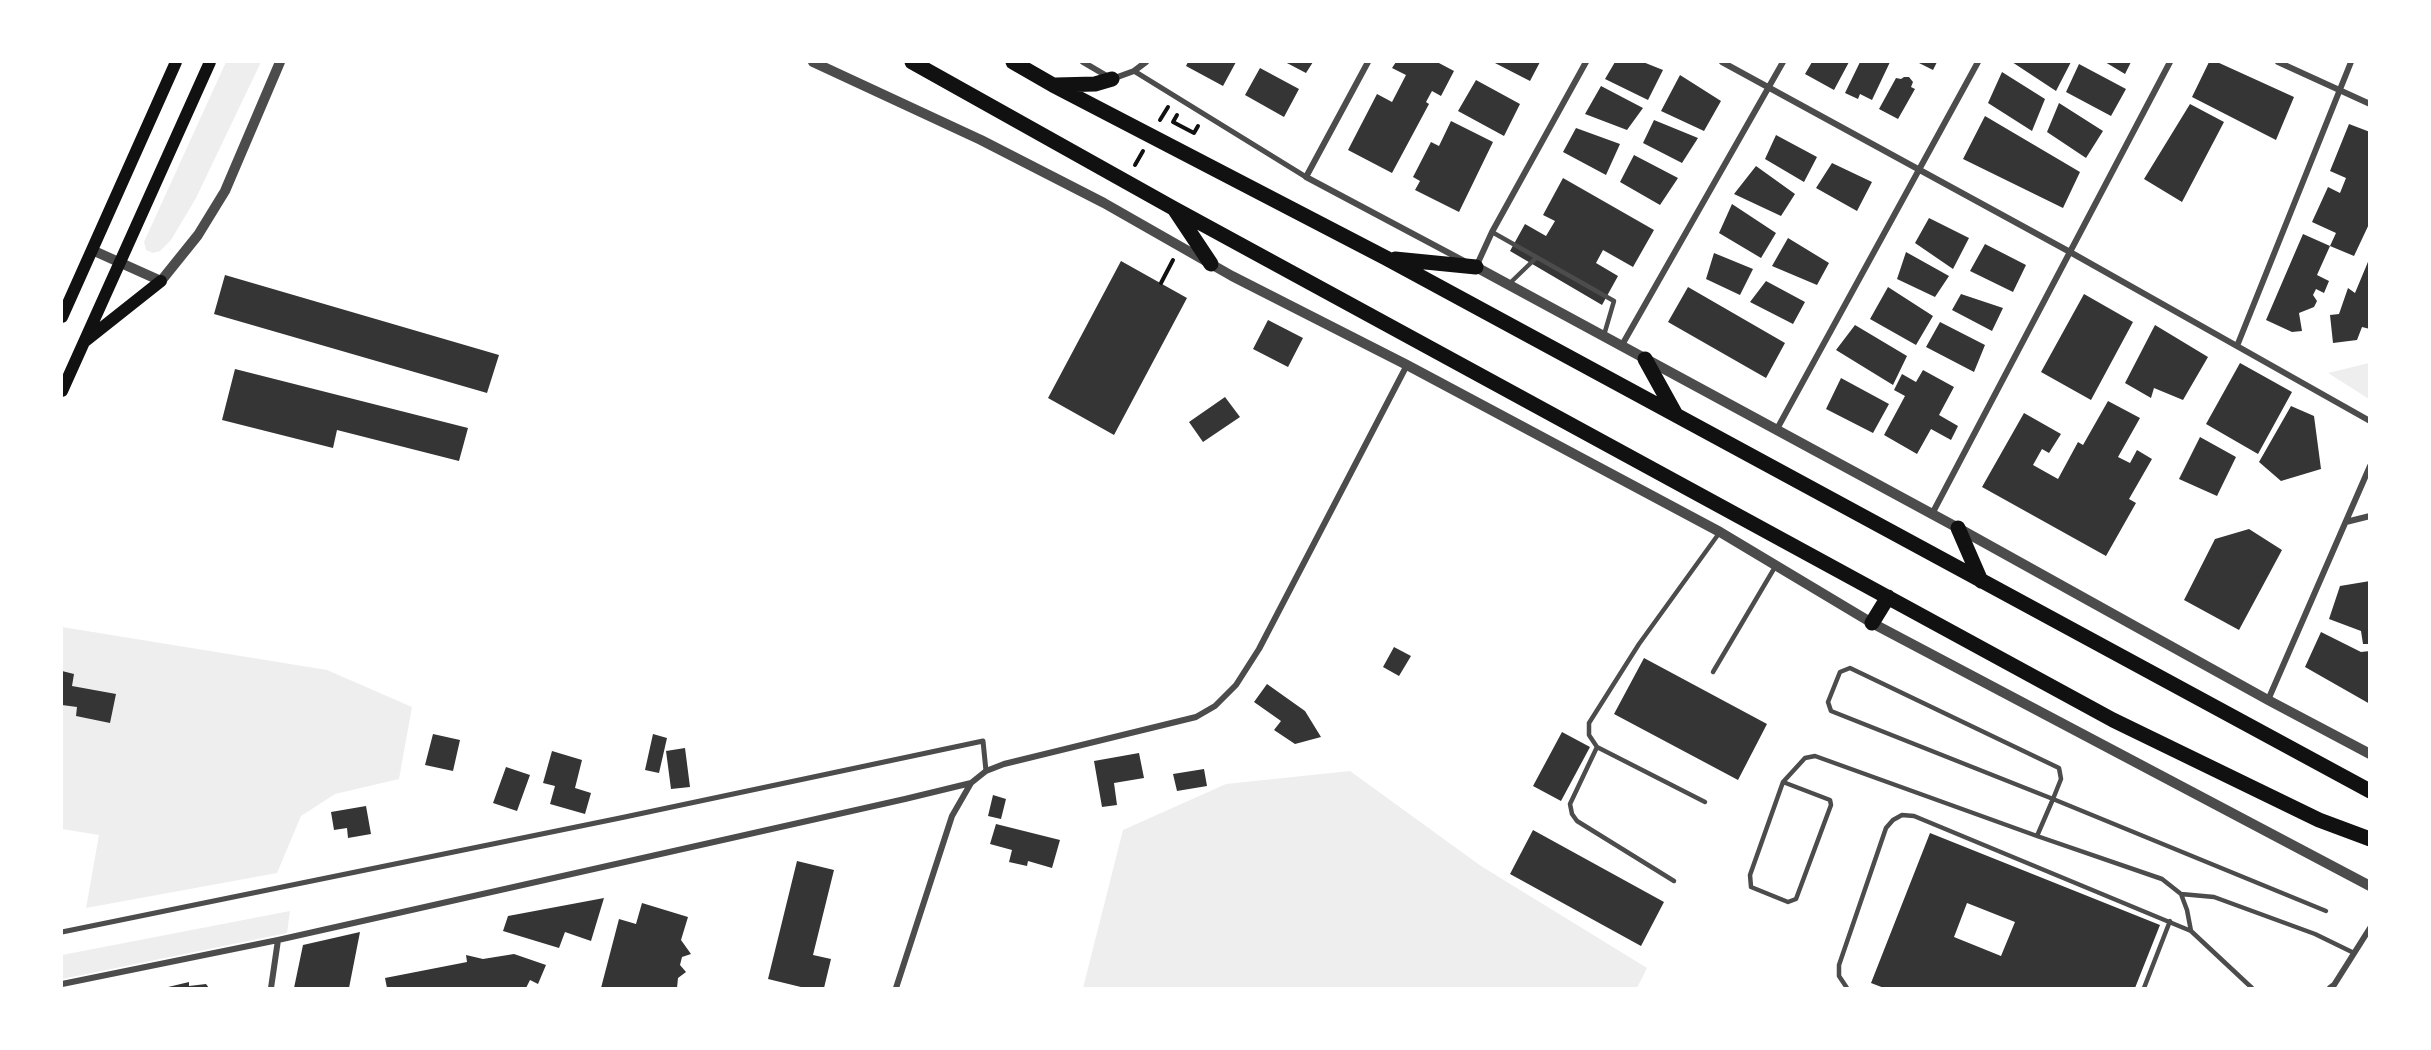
<!DOCTYPE html>
<style>
body{margin:0}
#map{position:relative;width:2431px;height:1050px;overflow:hidden;background:#fff;font-family:Montserrat,sans-serif}
canvas{display:block}
.frame{position:absolute;inset:0;border:63px solid #fff;pointer-events:none}
</style>
<div id="map">
<canvas width="2431" height="1050"></canvas>
<div class="frame"></div>
</div>
<script>
const context = document.querySelector('canvas').getContext('2d');
context.lineJoin = 'round';
function paint(path, color) { context.fillStyle = color; context.fill(path, 'evenodd'); }
const poly = rows => new Path2D(rows.map(r => 'M' + r).join(''));
function stroke(path, color, width, dash) { context.strokeStyle = color; context.lineWidth = width; context.lineCap = dash ? 'butt' : 'round'; context.setLineDash(dash || []); context.stroke(path); }
paint(poly([
 [226,62,261,62,196,198,171,240,160,251,153,253,146,250,144,242],
 [2369,363,2369,399,2328,373],
 [62,627,327,670,412,707,399,779,335,794,301,816,277,873,86,908,99,835,62,829],
 [1350,771,1481,866,1647,968,1637,988,1083,988,1123,830,1226,784],
 [290,911,287,933,62,979,62,955]
]), '#eee');
paint(poly([
 [1188,62,1236,62,1223,86,1186,66],
 [1285,62,1313,62,1306,73],
 [1396,62,1437,62,1454,71,1441,96,1432,91,1426,102,1429,104,1392,173,1348,150,1377,94,1392,102,1406,75,1392,68],
 [1493,62,1540,62,1530,81],
 [1615,62,1643,62,1663,70,1648,100,1605,79],
 [1812,62,1849,62,1834,90,1805,74],
 [1860,62,1890,62,1872,100,1860,94,1858,99,1845,93],
 [1917,62,1937,62,1933,70],
 [2012,62,2071,62,2056,91],
 [2105,62,2131,62,2125,74],
 [2209,62,2217,62,2294,97,2276,140,2192,97],
 [2079,64,2126,89,2111,116,2066,92],
 [1260,68,1299,89,1284,117,1245,95],
 [2002,72,2045,99,2032,131,1988,103],
 [1680,75,1721,101,1704,131,1661,111],
 [1904,77,1909,77,1913,82,1911,87,1915,89,1898,119,1879,109,1896,78,1901,79],
 [1476,80,1520,104,1504,136,1458,111],
 [1601,86,1643,108,1627,130,1585,114],
 [2059,103,2103,131,2086,158,2047,132],
 [2190,104,2224,122,2182,202,2144,179],
 [1985,116,2080,172,2063,208,1963,159],
 [1654,120,1698,138,1682,163,1643,143],
 [1451,121,1493,142,1459,212,1415,190,1420,181,1413,177,1431,142,1439,146],
 [2349,124,2370,132,2370,222,2354,256,2330,246,2336,233,2312,222,2328,187,2340,193,2346,178,2330,171],
 [1576,128,1620,144,1606,175,1563,152],
 [1776,135,1817,157,1804,182,1765,159],
 [1634,155,1678,178,1660,205,1620,182],
 [1832,163,1872,182,1857,211,1816,188],
 [1756,166,1795,194,1781,216,1734,194],
 [1563,178,1654,230,1633,267,1603,250,1596,263,1618,276,1602,305,1510,251,1525,224,1546,236,1555,221,1543,215],
 [1732,204,1776,233,1761,258,1719,233],
 [1929,218,1969,238,1953,269,1915,243],
 [2303,234,2330,246,2317,275,2329,281,2324,293,2316,289,2313,295,2317,301,2314,307,2299,313,2302,331,2292,332,2266,320],
 [1788,238,1829,263,1817,285,1772,266],
 [1985,244,2026,265,2013,292,1970,271],
 [1906,252,1949,276,1935,297,1897,279],
 [1714,253,1753,269,1740,295,1706,279],
 [2370,257,2370,329,2362,327,2357,340,2333,343,2330,315,2339,314,2348,288,2355,293],
 [1121,261,1187,298,1114,435,1048,398],
 [225,275,499,355,487,393,214,314],
 [1766,281,1805,302,1793,324,1750,302],
 [1688,287,1785,343,1766,378,1668,322],
 [1888,287,1933,316,1916,345,1870,319],
 [1961,294,2003,308,1992,331,1952,310],
 [2084,294,2133,322,2091,400,2041,372],
 [1268,320,1303,338,1288,367,1253,349],
 [1940,322,1985,345,1974,372,1926,347],
 [1855,325,1907,356,1893,385,1836,350],
 [2155,325,2208,357,2183,400,2154,388,2151,398,2125,383],
 [2240,363,2292,392,2258,454,2206,424],
 [235,369,468,428,459,461,337,430,333,448,222,420],
 [1923,370,1954,387,1939,415,1958,426,1951,440,1931,429,1917,454,1884,435,1905,396,1894,390,1902,374,1916,382],
 [1841,378,1889,404,1873,433,1826,409],
 [1225,397,1240,417,1203,442,1189,422],
 [2108,401,2140,418,2118,457,2130,463,2137,450,2152,459,2129,499,2136,503,2106,556,1982,487,2024,413,2061,434,2049,453,2042,449,2033,465,2058,479,2078,442,2083,445],
 [2291,406,2314,416,2321,469,2281,481,2259,462],
 [2200,437,2236,457,2217,496,2179,479],
 [2249,529,2282,550,2239,630,2184,600,2215,539],
 [2370,581,2370,644,2363,644,2361,631,2329,619,2340,586],
 [2321,632,2361,652,2370,651,2370,704,2305,667],
 [1394,647,1411,656,1399,676,1383,667],
 [1644,658,1767,724,1738,780,1614,714],
 [62,671,74,674,72,686,116,694,110,723,76,716,77,707,62,705],
 [1267,684,1305,711,1321,737,1295,744,1274,730,1281,721,1254,702],
 [1562,732,1590,747,1561,801,1533,786],
 [433,734,460,740,453,771,425,765],
 [653,734,667,738,659,773,645,770],
 [685,748,690,787,671,789,666,751],
 [552,751,582,760,575,788,591,793,585,814,550,804,555,786,543,783],
 [1139,753,1144,778,1114,783,1117,805,1102,807,1094,761],
 [506,767,530,775,517,811,493,803],
 [1204,769,1207,786,1177,791,1173,774],
 [993,795,1006,799,1001,819,988,816],
 [366,806,371,834,348,838,347,828,334,830,331,812],
 [996,824,1060,840,1052,868,1028,861,1027,866,1009,862,1012,850,990,844],
 [1533,830,1664,902,1641,946,1510,874],
 [1930,833,2160,925,2135,988,1884,988,1871,983],
 [1967,903,2015,922,2001,956,1954,937],
 [797,861,834,870,813,955,831,959,824,988,805,988,768,979],
 [604,898,591,941,565,932,559,948,503,931,508,916],
 [642,903,688,917,681,940,691,954,682,957,680,965,686,972,678,978,677,988,601,988,619,919,636,924],
 [360,932,349,988,294,988,303,945],
 [514,954,546,965,538,984,530,980,526,988,387,988,385,978,467,962,466,955,483,959],
 [189,982,189,986,206,984,209,988,164,988]
]), '#353535');
stroke(poly([
 [1177,115,1173,122,1194,133,1198,126],
 [1160,120,1168,107],
 [1135,165,1143,151],
 [1161,283,1173,260]
]), '#111', 4);
stroke(poly([
 [1492,232,1614,301,1604,335],
 [1510,283,1536,258],
 [1713,672,1775,567],
 [1597,747,1570,804,1572,814,1577,821,1674,881],
 [1783,782,1830,800,1831,805,1796,899,1788,902,1751,887,1750,875,1783,782,1805,758,1815,756,2037,836,2162,879,2181,894,2187,910,2191,931],
 [1705,802,1597,747,1589,735,1589,723,1639,644,1720,532],
 [2037,836,2053,799,2061,779,2059,768,1850,668,1840,672,1828,702,1831,711,2053,799,2326,911],
 [2181,894,2214,897,2315,934,2354,953],
 [1847,988,1839,976,1839,965,1886,828,1893,820,1902,815,1914,816,2191,931,2252,988],
 [2144,988,2170,921]
]), '#4c4c4c', 4.5);
stroke(poly([
 [1134,71,1306,177],
 [62,932,620,818,983,741,986,771]
]), '#4c4c4c', 5);
stroke(poly([
 [1083,62,1112,79,1134,71,1146,62],
 [1368,62,1306,177,1464,261],
 [1722,62,2070,252,2370,421],
 [2278,62,2370,104],
 [1476,267,1492,232,1586,62],
 [1622,345,1783,62],
 [2237,346,2351,62],
 [1777,429,1978,62],
 [1932,514,2170,62],
 [2346,522,2370,516],
 [2268,700,2370,466],
 [62,984,278,940,905,799,971,783,986,771,1004,764,1196,717,1215,706,1236,685,1259,649,1407,365],
 [271,988,278,940],
 [896,988,952,816,971,783],
 [2330,988,2334,985,2370,928]
]), '#4c4c4c', 6);
stroke(poly([
 [813,62,981,140,1104,203,1232,276,1407,365,1720,532,1872,623,2370,886],
 [92,250,161,281,198,235,225,191,280,62],
 [1476,267,1958,528,2268,700,2370,754]
]), '#4c4c4c', 10);
stroke(poly([
 [62,317,176,62],
 [84,342,161,281],
 [62,391,210,62]
]), '#111', 12);
stroke(poly([
 [912,62,1173,208,2113,720,2319,820,2370,839],
 [1013,62,1053,85,1386,258,2370,791],
 [1056,85,1095,84,1112,79],
 [1175,210,1211,264],
 [1395,259,1476,267],
 [1645,359,1676,415],
 [1958,528,1981,581],
 [1872,623,1888,597]
]), '#111', 15);
</script>
